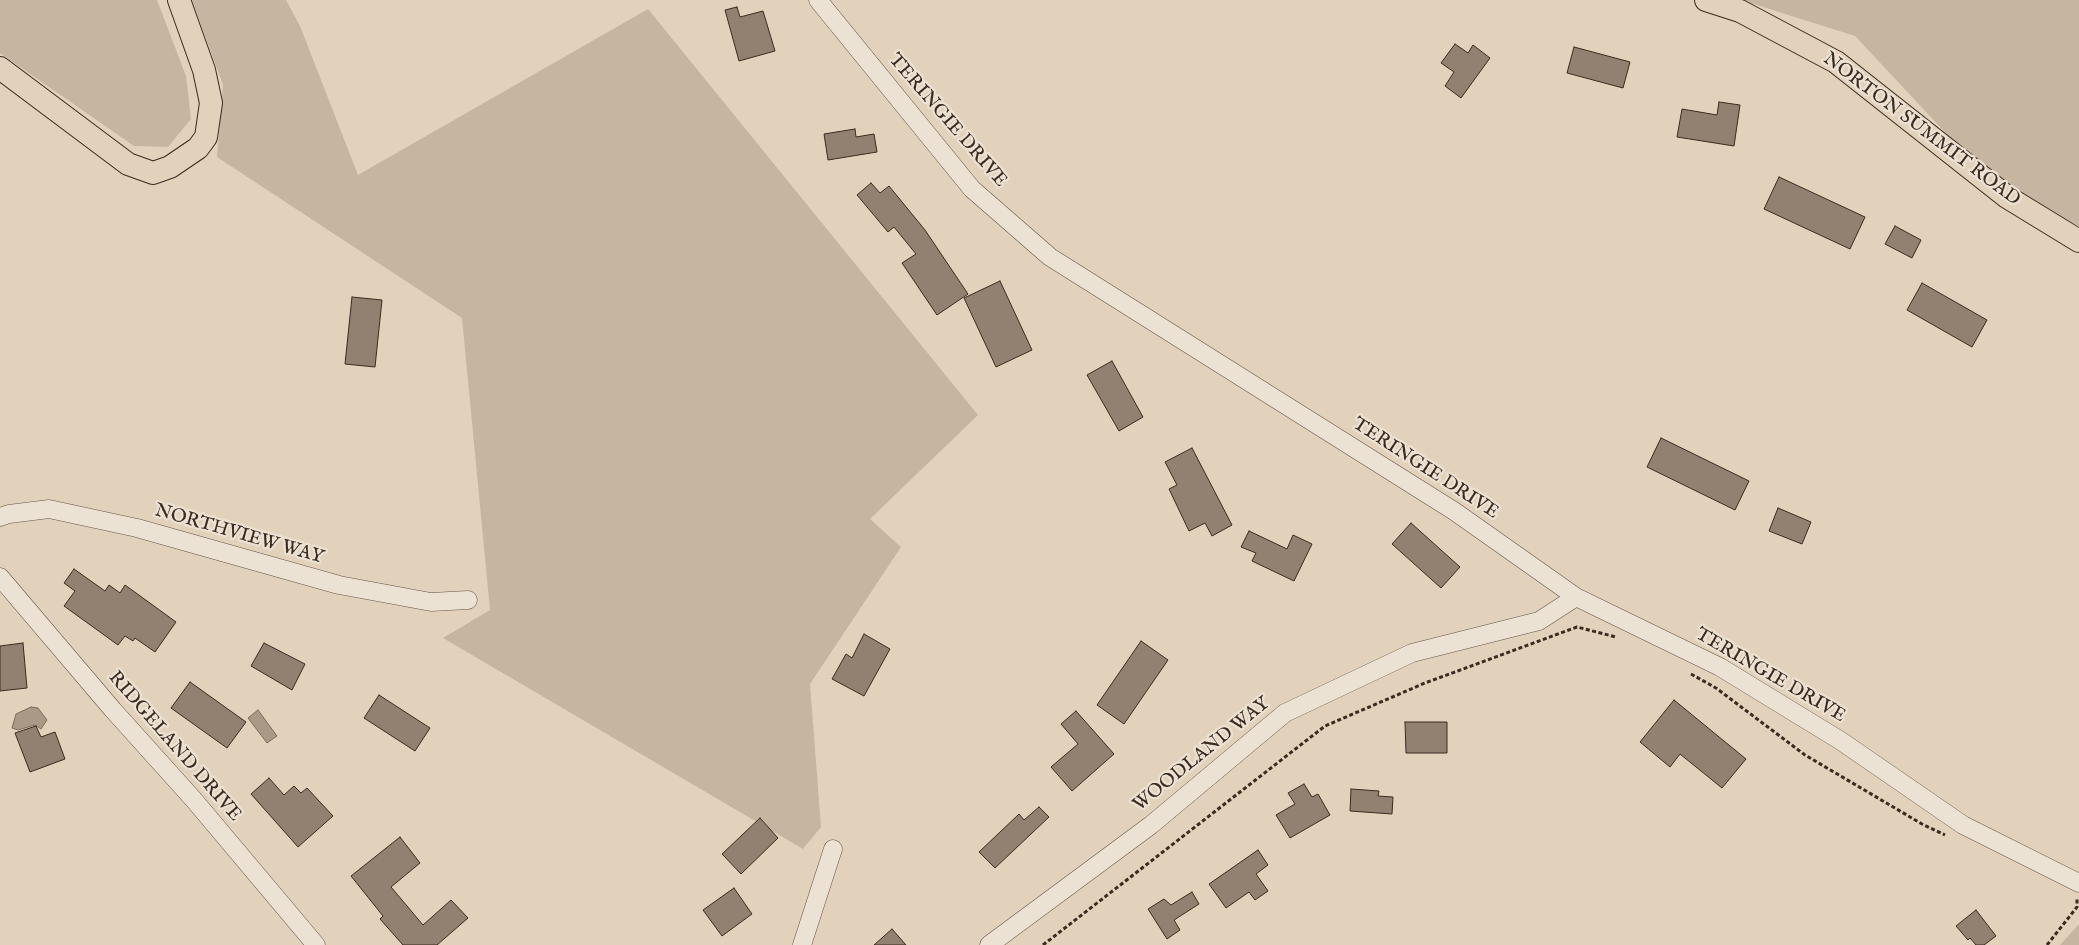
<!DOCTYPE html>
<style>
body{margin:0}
canvas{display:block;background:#e2d2bb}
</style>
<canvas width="2079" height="945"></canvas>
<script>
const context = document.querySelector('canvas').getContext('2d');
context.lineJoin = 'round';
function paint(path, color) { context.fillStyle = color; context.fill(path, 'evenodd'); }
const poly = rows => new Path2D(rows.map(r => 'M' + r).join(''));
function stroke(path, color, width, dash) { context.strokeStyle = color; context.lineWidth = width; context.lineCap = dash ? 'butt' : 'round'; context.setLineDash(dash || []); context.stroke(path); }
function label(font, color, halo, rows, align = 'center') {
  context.font = font + ' "IM FELL English",serif'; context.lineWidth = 4.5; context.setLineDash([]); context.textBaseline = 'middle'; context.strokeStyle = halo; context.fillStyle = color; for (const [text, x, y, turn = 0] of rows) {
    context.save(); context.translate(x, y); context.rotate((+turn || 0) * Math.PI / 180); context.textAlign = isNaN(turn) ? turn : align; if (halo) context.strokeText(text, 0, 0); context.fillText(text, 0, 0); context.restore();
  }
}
paint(poly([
 [0,0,157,0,186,76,191,119,168,147,134,146,0,53],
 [192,0,286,0,300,26,358,175,648,9,978,415,870,519,901,547,810,684,821,827,803,849,443,638,490,610,462,318,217,157,223,85],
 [1741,0,2079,0,2079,226,2026,199,1957,145,1855,36],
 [2079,924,2079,945,2060,945]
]), '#c6b5a1');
const water = poly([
 [31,707,38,708,47,720,41,729,35,725,18,730,12,728,16,714,31,707],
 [258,710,277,736,267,743,248,718,258,710]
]);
paint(water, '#a99986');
stroke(water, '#7d6d5d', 1);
const building = poly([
 [737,7,740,17,763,11,775,51,739,61,725,10,737,7],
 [1455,44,1468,53,1473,45,1490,58,1461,98,1445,86,1454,72,1441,63,1455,44],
 [1574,47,1630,62,1623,88,1567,73,1574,47],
 [1719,102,1740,105,1734,146,1677,137,1682,109,1717,115,1719,102],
 [855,129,856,137,874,134,877,152,828,160,824,134,855,129],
 [1779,177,1865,217,1850,249,1764,209,1779,177],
 [871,183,880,193,889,186,925,230,968,294,937,315,902,263,916,254,894,227,888,232,857,195,871,183],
 [1895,226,1921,240,1912,258,1885,244,1895,226],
 [1000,281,1032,350,996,367,964,298,1000,281],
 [1922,283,1987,320,1972,347,1907,310,1922,283],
 [352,297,382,300,375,367,345,364,352,297],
 [1112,361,1143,417,1119,431,1087,375,1112,361],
 [1661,438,1749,481,1735,510,1647,467,1661,438],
 [1192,448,1232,525,1212,536,1205,523,1189,531,1169,489,1177,485,1165,462,1192,448],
 [1778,508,1811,522,1802,544,1769,531,1778,508],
 [1411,523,1460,567,1441,588,1392,544,1411,523],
 [1249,531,1287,549,1293,535,1312,544,1294,581,1252,561,1256,553,1241,547,1249,531],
 [74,569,105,591,109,585,120,593,125,585,176,622,155,652,135,638,133,641,125,636,118,645,64,606,75,591,64,583,74,569],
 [864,634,890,649,864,696,832,679,846,654,852,658,864,634],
 [1141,641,1168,660,1124,724,1097,705,1141,641],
 [23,643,27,688,0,691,0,646,23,643],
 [264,643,305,664,292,690,251,666,264,643],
 [190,682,246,722,227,748,171,708,190,682],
 [379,695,430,728,415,751,364,718,379,695],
 [1674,700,1746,759,1722,788,1680,754,1670,767,1640,742,1674,700],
 [1076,711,1114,754,1072,791,1051,767,1078,744,1061,724,1076,711],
 [1405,722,1447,722,1447,753,1406,753,1405,722],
 [36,726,41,737,55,732,65,759,30,772,15,733,36,726],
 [269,778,284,795,294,786,301,793,307,788,333,816,298,847,251,794,269,778],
 [1304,784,1312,797,1318,794,1330,815,1290,838,1276,815,1295,804,1288,793,1304,784],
 [1351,789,1379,791,1378,796,1393,797,1392,814,1350,811,1351,789],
 [1039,807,1049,817,995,868,979,852,1019,814,1024,820,1039,807],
 [760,818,778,838,741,874,722,854,760,818],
 [400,837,420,863,391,887,423,925,451,900,468,918,437,945,403,945,380,919,383,916,351,876,400,837],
 [1258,850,1268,865,1256,874,1268,891,1255,900,1249,892,1226,908,1209,884,1258,850],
 [734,888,752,914,722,936,703,910,734,888],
 [1192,892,1199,904,1174,920,1180,930,1167,939,1148,909,1164,899,1171,905,1192,892],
 [1976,910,1996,936,1984,945,1976,945,1970,938,1968,940,1956,926,1976,910],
 [892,929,906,945,874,945,892,929]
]);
paint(building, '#928171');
stroke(building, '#3b2a20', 1);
const minor = poly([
 [818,0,972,189,1050,257,1454,511,1576,597,1720,667,1841,741,1963,825,2079,883],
 [0,517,9,514,49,509,137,528,339,585,431,602,468,600],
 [0,577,113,710,194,800,316,945],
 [802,945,833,849],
 [989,945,1151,825,1285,713,1412,653,1539,621,1576,597]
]);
const major = poly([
 [1706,0,1740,11,1836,62,2007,197,2079,241],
 [0,68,128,164,153,173,170,167,198,148,206,137,211,103,204,70,179,0]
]);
stroke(minor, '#655447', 19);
stroke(major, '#3b2a20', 24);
stroke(poly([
 [1691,674,1716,688,1805,755,1922,824,1945,835],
 [1043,945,1325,726,1425,683,1577,627,1616,637],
 [2047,945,2077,907,2077,899]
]), '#3b2a20', 3, [4, 2.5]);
stroke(minor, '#ece2d3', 18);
stroke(major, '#e2d2bb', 22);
label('19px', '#3b2a20', '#ece2d3', [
 ["TERINGIE DRIVE",947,121,49],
 ["NORTON SUMMIT ROAD",1921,130,37],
 ["TERINGIE DRIVE",1425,469,33],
 ["NORTHVIEW WAY",239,535,16],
 ["TERINGIE DRIVE",1770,676,30],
 ["RIDGELAND DRIVE",174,747,49],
 ["WOODLAND WAY",1202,755,-39]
]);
</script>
